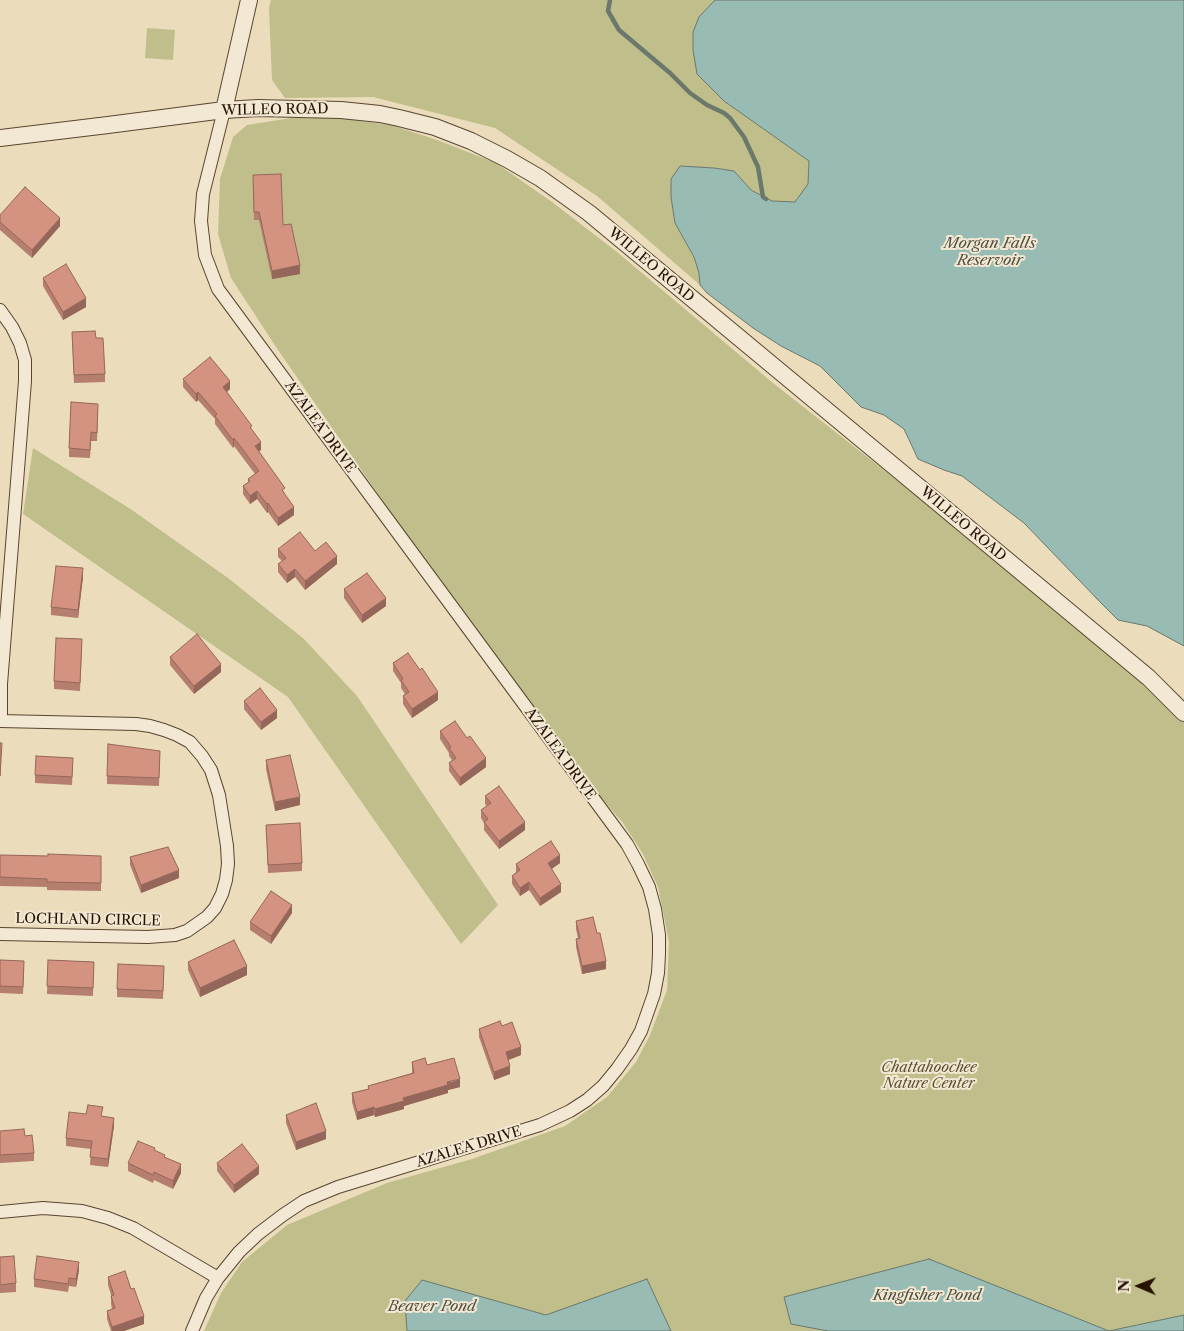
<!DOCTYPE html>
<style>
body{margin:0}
#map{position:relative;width:1184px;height:1331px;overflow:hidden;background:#ebdcbb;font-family:"Libre Caslon Text",serif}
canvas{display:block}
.north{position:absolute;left:1114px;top:1261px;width:50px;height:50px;-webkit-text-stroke:4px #f2e8d3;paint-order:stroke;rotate:271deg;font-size:14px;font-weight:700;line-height:20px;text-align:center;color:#281301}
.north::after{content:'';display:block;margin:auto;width:18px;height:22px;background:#281301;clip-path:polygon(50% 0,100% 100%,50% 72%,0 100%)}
</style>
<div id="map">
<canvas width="1184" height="1331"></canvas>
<div class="north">N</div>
</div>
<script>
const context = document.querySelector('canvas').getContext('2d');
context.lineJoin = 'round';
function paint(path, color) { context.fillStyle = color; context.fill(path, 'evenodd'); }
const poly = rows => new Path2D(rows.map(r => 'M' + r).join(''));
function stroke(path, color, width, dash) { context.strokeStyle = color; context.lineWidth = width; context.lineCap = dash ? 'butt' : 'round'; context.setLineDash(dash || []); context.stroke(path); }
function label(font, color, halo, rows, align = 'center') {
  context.font = font + ' "Libre Caslon Text",serif'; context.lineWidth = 4; context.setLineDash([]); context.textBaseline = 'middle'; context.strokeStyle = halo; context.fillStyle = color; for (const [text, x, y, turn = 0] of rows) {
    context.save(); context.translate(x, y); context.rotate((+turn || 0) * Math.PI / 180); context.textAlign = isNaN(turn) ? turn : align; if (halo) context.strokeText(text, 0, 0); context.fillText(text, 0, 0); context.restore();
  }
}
paint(poly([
 [271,0,715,0,699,17,724,101,809,161,808,185,795,202,772,201,751,190,734,171,714,168,680,166,671,197,675,223,694,257,699,273,700,285,597,196,495,128,373,97,285,98,272,80,269,8],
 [147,28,175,30,173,60,145,58],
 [304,116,338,118,391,125,437,140,496,163,552,202,617,252,773,383,1149,678,1184,708,1184,1331,204,1331,221,1293,242,1262,287,1225,387,1183,472,1159,565,1126,607,1097,636,1062,650,1035,667,990,669,942,658,887,643,854,623,823,542,730,278,350,231,278,218,234,220,179,233,137,247,125],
 [33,448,132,510,228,578,304,639,357,696,498,905,461,944,288,697,23,514]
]), '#c0be8b');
const water = poly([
 [715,0,1184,0,1184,646,1147,626,1118,620,1101,603,1024,523,962,476,944,470,918,459,904,429,884,415,861,407,820,366,781,346,753,328,707,293,700,285,699,273,694,257,675,223,671,197,671,179,680,166,714,168,734,171,751,190,772,201,795,202,808,184,809,161,724,101,697,74,693,50,693,32,699,17,715,0],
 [929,1259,1109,1331,1184,1315,1184,1331,828,1331,791,1324,784,1297,929,1259],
 [647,1279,671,1331,407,1331,405,1301,422,1280,546,1315,647,1279]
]);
paint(water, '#98bbb3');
stroke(water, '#6b786c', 1);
stroke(poly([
 [610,0,608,11,619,30,670,73,690,93,707,105,724,113,730,118,744,137,758,167,763,197,766,199]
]), '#6b786c', 4.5);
const minor = poly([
 [0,310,12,327,20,343,25,360,25,381,1,684,1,721],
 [0,721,136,724,150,726,164,730,177,735,190,742,202,756,211,770,219,795,227,846,228,864,226,880,222,894,215,908,207,917,187,931,175,935,148,937,0,934],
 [0,1212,43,1208,82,1211,108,1218,133,1228,218,1278],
 [192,1331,206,1298,218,1278,239,1252,258,1234,283,1215,304,1201,338,1187,540,1125,570,1111,587,1100,603,1086,617,1069,631,1049,641,1031,654,994,658,973,659,954,659,935,655,909,649,887,638,864,627,844,218,289,205,255,201,221,203,194,224,110]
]);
const tertiary = poly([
 [224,110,249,0],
 [0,138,108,125,224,110,258,108,341,110,380,114,399,118,435,127,471,141,507,159,540,178,589,213,1149,678,1184,713]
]);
stroke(minor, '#594530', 14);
stroke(tertiary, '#594530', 18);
stroke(minor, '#f2e8d3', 12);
stroke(tertiary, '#f2e8d3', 16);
paint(poly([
 [253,183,283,225,300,274,272,279,259,220,254,220],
 [0,215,60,226,32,258,0,230],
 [43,278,86,307,63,320,43,286],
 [72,332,96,338,105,374,105,382,74,383],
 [183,379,230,389,227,392,252,430,261,450,259,451,285,494,294,515,278,526,268,512,267,513,257,499,250,504,243,494,243,486,248,483,248,479,255,474,234,446,233,448,215,424,215,419,198,400,196,402,183,387],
 [98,412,97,441,91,441,90,458,69,457,69,448],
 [278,549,315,551,337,564,305,590,295,577,287,583,278,572,278,564,282,561,278,557],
 [83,577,78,618,51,615,51,607],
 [344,589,386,606,362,623,344,598],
 [82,647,80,691,54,689,54,681],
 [170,657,221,672,194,694,170,665],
 [393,663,438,700,412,718,403,704,403,696,405,694,401,688,401,683,393,671],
 [244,701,277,718,261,730,244,709],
 [440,731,467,738,486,767,460,786,449,771,449,763,452,760,449,756,449,753,440,739],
 [160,751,159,786,107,784,107,776],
 [266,760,300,805,275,811,266,769],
 [73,766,72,785,35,783,35,775],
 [485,796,525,830,499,849,484,830,484,823,481,818,481,810,487,806,485,804],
 [266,825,302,863,302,871,268,873],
 [0,855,48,856,101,856,101,891,47,890,47,887,0,886],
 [130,857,179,878,141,893,130,865],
 [560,863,552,869,561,892,540,906,529,890,520,896,512,884,512,876,516,872,516,864],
 [292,913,271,944,250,930,250,922],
 [576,921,597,933,606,969,582,974,576,947,576,939,578,938,576,929],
 [0,960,24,968,23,994,0,993],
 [48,960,94,962,93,996,47,994],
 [188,962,247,975,200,997,188,970],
 [164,966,163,999,117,997,117,989],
 [502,1026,521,1055,508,1060,510,1074,494,1080,479,1037,479,1029],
 [412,1062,427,1065,460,1087,448,1090,448,1093,404,1106,404,1109,375,1117,374,1115,357,1120,352,1102,352,1093,368,1089,368,1086,412,1073],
 [286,1115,326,1139,296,1150,286,1123],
 [103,1117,114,1126,108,1167,90,1165,91,1149,66,1146,66,1138],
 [0,1131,25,1136,34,1153,34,1161,0,1163],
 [165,1157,181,1173,173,1189,154,1180,153,1183,128,1171,128,1163],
 [217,1163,259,1174,234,1193,217,1171],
 [0,1257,16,1283,16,1292,0,1293],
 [79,1270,76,1287,69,1286,68,1292,34,1287,34,1279],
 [108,1277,144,1324,124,1331,111,1331,107,1319,107,1311,112,1309,111,1304,111,1295,108,1285]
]), '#b57e6e');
paint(poly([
 [60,218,60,226,32,258,32,250],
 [300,265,300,274,272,279,272,271],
 [86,298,86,307,63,320,63,312],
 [230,381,230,389,223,395,223,387],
 [198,392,198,400,196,402,196,394],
 [234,438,234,446,233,448,233,440],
 [261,442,261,450,255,454,255,446],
 [257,491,257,499,250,504,250,496],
 [268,503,268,512,267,513,267,504],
 [294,507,294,515,278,526,278,518],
 [337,556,337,564,305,590,305,581],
 [83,568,83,577,78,618,78,610],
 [295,569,295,577,287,583,287,575],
 [386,598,386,606,362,623,362,615],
 [221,664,221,672,194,694,194,686],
 [438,692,438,700,412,718,412,709],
 [277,710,277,718,261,730,261,722],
 [486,758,486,767,460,786,460,778],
 [300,797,300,805,275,811,275,802],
 [525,822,525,830,499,849,499,841],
 [560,855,560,863,548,871,548,863],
 [179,870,179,878,141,893,141,885],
 [529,882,529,890,520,896,520,888],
 [561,884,561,892,540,906,540,898],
 [292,905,292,913,271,944,271,936],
 [606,961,606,969,582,974,582,966],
 [247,966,247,975,200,997,200,988],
 [521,1047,521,1055,506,1061,506,1052],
 [510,1066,510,1074,494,1080,494,1072],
 [460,1079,460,1087,448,1090,448,1093,404,1106,404,1109,375,1117,375,1109,403,1098],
 [374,1107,374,1115,357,1120,357,1112],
 [114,1118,114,1126,108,1167,108,1159],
 [326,1131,326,1139,296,1150,296,1142],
 [181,1164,181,1173,173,1189,173,1181],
 [259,1166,259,1174,234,1193,234,1185],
 [79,1262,79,1270,76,1287,76,1279],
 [144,1316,144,1324,124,1331,112,1331,112,1327]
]), '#94675a');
const building = poly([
 [281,174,283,225,291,224,300,265,272,271,259,212,254,212,253,175,281,174],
 [25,187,60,218,32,250,0,222,0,215,25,187],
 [66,264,86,298,63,312,43,278,66,264],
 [95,331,96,338,103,338,105,374,74,375,72,332,95,331],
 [210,357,230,381,223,387,252,426,250,427,261,442,255,446,285,488,282,490,294,507,278,518,268,503,267,504,257,491,250,496,243,486,250,481,248,479,259,471,234,438,233,440,215,416,217,414,198,392,196,394,183,379,210,357],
 [71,402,98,404,97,433,91,432,90,450,69,448,71,402],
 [300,532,315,551,326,542,337,556,305,581,295,569,287,575,278,564,286,558,278,549,300,532],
 [56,566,83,568,78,610,51,607,56,566],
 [367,573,386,598,362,615,344,589,367,573],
 [197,634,221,664,194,686,170,657,197,634],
 [56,638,82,639,80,683,54,681,56,638],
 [408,653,420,670,422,668,438,692,412,709,403,696,409,692,401,680,403,679,393,663,408,653],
 [260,688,277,710,261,722,244,701,260,688],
 [455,721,467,738,470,736,486,758,460,778,449,763,456,758,449,748,451,747,440,731,455,721],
 [0,743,2,743,0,776,0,743],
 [108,744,160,751,159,778,107,776,108,744],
 [290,755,300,797,275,802,266,760,290,755],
 [36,756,73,758,72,777,35,775,36,756],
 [499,786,525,822,499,841,484,822,488,819,481,810,491,803,485,796,499,786],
 [300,823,302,863,268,865,266,825,300,823],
 [551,841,560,855,548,863,561,884,540,898,529,882,520,888,512,876,520,870,516,864,551,841],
 [168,847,179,870,141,885,130,857,168,847],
 [48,854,101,856,101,883,47,882,47,879,0,877,0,855,48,856,48,854],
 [271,891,292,905,271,936,250,922,271,891],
 [593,917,597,933,600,933,606,961,582,966,576,939,580,938,576,921,593,917],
 [234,940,247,966,200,988,188,962,234,940],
 [0,960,24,961,23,987,0,986,0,960],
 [48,960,94,962,93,988,47,986,48,960],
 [118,964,164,966,163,991,117,989,118,964],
 [500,1021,502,1026,512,1022,521,1047,506,1052,510,1066,494,1072,479,1029,500,1021],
 [425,1058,427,1065,454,1058,460,1079,447,1082,448,1085,403,1098,404,1101,375,1109,374,1107,357,1112,352,1093,369,1089,368,1086,414,1073,412,1062,425,1058],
 [316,1103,326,1131,296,1142,286,1115,316,1103],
 [88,1105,103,1107,101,1116,114,1118,108,1159,90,1157,92,1141,66,1138,69,1112,86,1114,88,1105],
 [24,1129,25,1136,32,1135,34,1153,0,1155,0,1131,24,1129],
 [138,1141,155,1148,154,1150,165,1155,164,1157,181,1164,173,1181,154,1172,153,1175,128,1163,138,1141],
 [242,1144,259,1166,234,1185,217,1163,242,1144],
 [14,1256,16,1283,0,1285,0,1257,14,1256],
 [37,1256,79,1262,76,1279,69,1278,68,1284,34,1279,37,1256],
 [125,1271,131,1289,134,1288,144,1316,112,1327,107,1311,115,1308,111,1296,114,1295,108,1277,125,1271]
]);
paint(building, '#d39380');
stroke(building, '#94675a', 1);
label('14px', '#281301', '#f2e8d3', [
 ["WILLEO ROAD",275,110,-1],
 ["WILLEO ROAD",651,265,40],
 ["AZALEA DRIVE",320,427,54],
 ["WILLEO ROAD",963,524,40],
 ["AZALEA DRIVE",560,754,54],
 ["LOCHLAND CIRCLE",88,920,1],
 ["AZALEA DRIVE",469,1147,-17]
]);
label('italic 14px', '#5d4f31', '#f2e8d3', [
 ["Chattahoochee",929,1068],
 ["Nature Center",929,1084]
]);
label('italic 15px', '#4f4e3f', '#f2e8d3', [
 ["Morgan Falls",990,244],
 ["Reservoir",990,261],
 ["Kingfisher Pond",927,1296],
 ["Beaver Pond",432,1307]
]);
</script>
